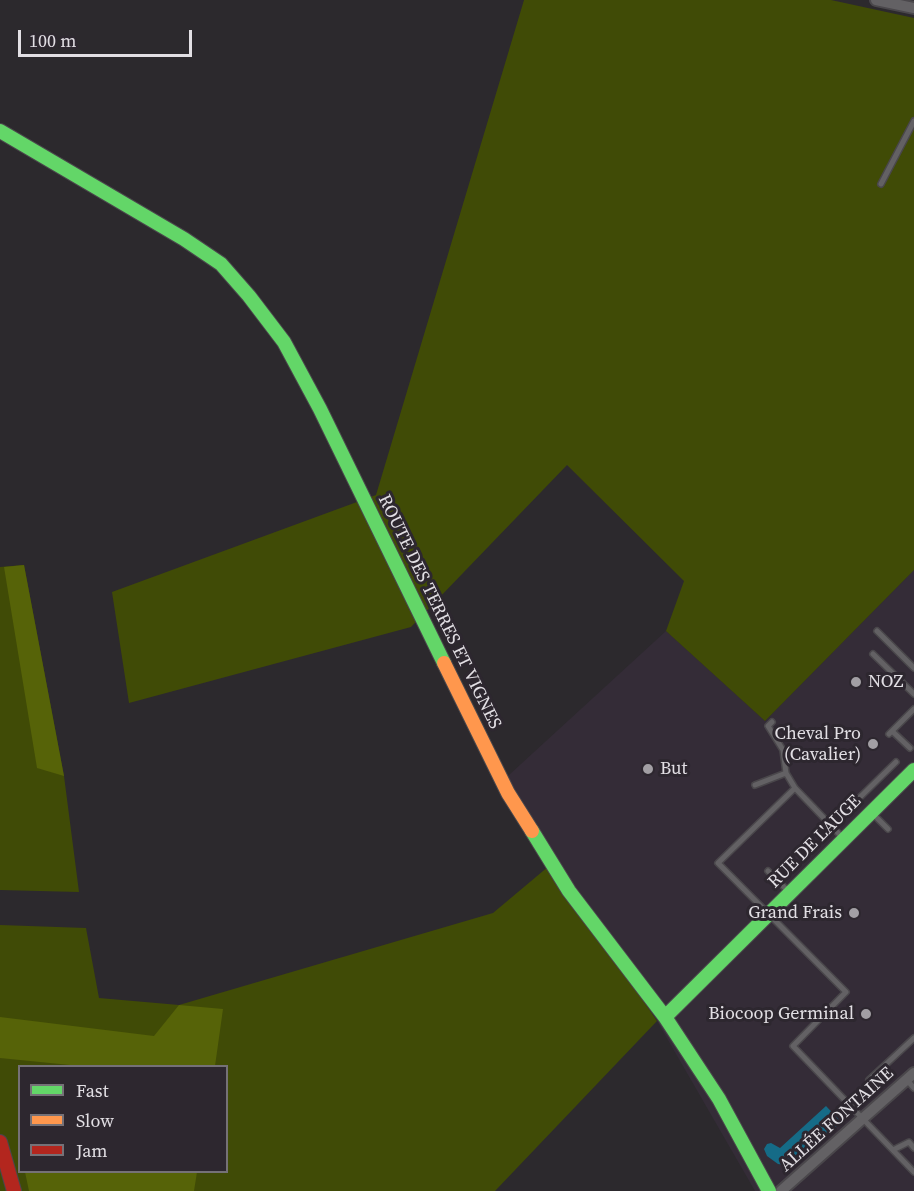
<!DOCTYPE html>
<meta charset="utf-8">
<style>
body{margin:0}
#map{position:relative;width:914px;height:1191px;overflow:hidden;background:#2c292d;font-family:"Source Serif 4",serif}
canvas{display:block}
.legend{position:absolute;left:18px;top:1065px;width:210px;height:108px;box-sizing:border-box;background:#2d272f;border:2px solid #757177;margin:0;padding:8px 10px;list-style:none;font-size:18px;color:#e2dfe4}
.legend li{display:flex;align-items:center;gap:12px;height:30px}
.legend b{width:30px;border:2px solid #757177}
.scale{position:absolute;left:18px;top:30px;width:174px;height:27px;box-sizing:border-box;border:3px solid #e2dfe4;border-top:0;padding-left:8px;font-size:18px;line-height:21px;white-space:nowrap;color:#e2dfe4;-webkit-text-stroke:4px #2d272f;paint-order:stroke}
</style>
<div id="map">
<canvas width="914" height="1191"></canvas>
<ul class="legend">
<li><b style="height:8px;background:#63d668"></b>Fast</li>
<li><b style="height:8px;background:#ff974d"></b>Slow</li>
<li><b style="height:8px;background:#b3261e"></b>Jam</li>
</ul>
<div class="scale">100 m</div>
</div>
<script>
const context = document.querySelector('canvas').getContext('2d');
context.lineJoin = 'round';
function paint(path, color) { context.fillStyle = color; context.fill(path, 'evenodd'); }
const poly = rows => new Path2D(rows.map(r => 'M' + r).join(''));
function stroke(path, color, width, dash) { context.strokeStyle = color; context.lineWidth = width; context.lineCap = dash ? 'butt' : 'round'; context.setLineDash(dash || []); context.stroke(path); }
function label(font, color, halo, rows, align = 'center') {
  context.font = font + ' "Source Serif 4",serif'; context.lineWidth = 6; context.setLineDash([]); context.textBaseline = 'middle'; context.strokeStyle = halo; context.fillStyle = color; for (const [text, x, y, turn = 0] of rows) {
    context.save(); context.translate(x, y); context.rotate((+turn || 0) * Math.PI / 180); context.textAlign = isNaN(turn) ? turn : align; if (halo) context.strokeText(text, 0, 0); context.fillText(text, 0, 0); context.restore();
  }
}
paint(poly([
 [914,570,914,1191,755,1191,657,1021,497,786,666,631,765,721]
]), '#342c37');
paint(poly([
 [524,0,831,0,914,18,914,570,765,721,666,631,684,581,567,465,411,627,129,703,112,592,376,495],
 [24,565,64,776,79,892,0,890,0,567],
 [549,866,557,873,657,1021,495,1191,0,1191,0,925,86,928,99,998,179,1005,493,913],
 [20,1066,226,1066,226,1172,20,1172]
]), '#404b06');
paint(poly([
 [24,565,64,776,37,768,4,567],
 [179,1005,223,1009,215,1066,80,1066,0,1058,0,1017,154,1036],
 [25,1172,197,1172,194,1191,29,1191]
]), '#566308');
paint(poly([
 [826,1106,841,1122,796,1163,791,1166,778,1164,767,1156,764,1149,767,1144,771,1143,780,1148]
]), '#156b87');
const lane = poly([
 [881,184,914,121],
 [877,631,914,668],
 [873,654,914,694],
 [772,722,768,726,783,750,786,773,795,788,843,838],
 [892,731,910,748],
 [889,734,914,709],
 [755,785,786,773],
 [795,788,718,863,846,992,793,1046,914,1172],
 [850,807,896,762],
 [872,813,888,829],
 [768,871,788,891],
 [869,1080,914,1038],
 [907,1080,914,1088],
 [893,1150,909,1142,914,1148]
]);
const street = poly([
 [876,0,914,8],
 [781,1191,914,1073]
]);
const fast = poly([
 [0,131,184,239,221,264,249,296,284,342,320,409,444,663],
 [532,831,569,891,665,1017,719,1099,769,1191],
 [665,1017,914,770]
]);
const slow = poly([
 [444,663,508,793,532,831]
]);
const jam = poly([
 [0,1142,14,1191]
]);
stroke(lane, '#4a474b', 8);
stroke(street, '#4a474b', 14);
stroke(fast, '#4a474b', 16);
stroke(slow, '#4a474b', 16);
stroke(jam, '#4a474b', 16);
stroke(lane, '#636164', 5);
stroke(street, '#636164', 10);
stroke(fast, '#63d668', 14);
stroke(slow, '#ff974d', 14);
stroke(jam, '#b3261e', 14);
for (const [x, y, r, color] of [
 [856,682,6,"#a29fa4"],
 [873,744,6,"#a29fa4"],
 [648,769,6,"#a29fa4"],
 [854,913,6,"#a29fa4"],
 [866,1014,6,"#a29fa4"]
]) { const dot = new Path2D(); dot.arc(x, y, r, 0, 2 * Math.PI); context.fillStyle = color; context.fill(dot); stroke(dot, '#2d272f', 2); }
label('18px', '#e2dfe4', '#2d272f', [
 ["ROUTE DES TERRES ET VIGNES",439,612,64],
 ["RUE DE L'AUGE",815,842,-45],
 ["ALLÉE FONTAINE",837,1120,-42]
]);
label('18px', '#e2dfe4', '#2d272f', [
 ["NOZ",868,682,"left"],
 ["Cheval Pro",861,734],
 ["(Cavalier)",861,755],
 ["But",660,769,"left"],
 ["Grand Frais",842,913],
 ["Biocoop Germinal",854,1014]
], 'right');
</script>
